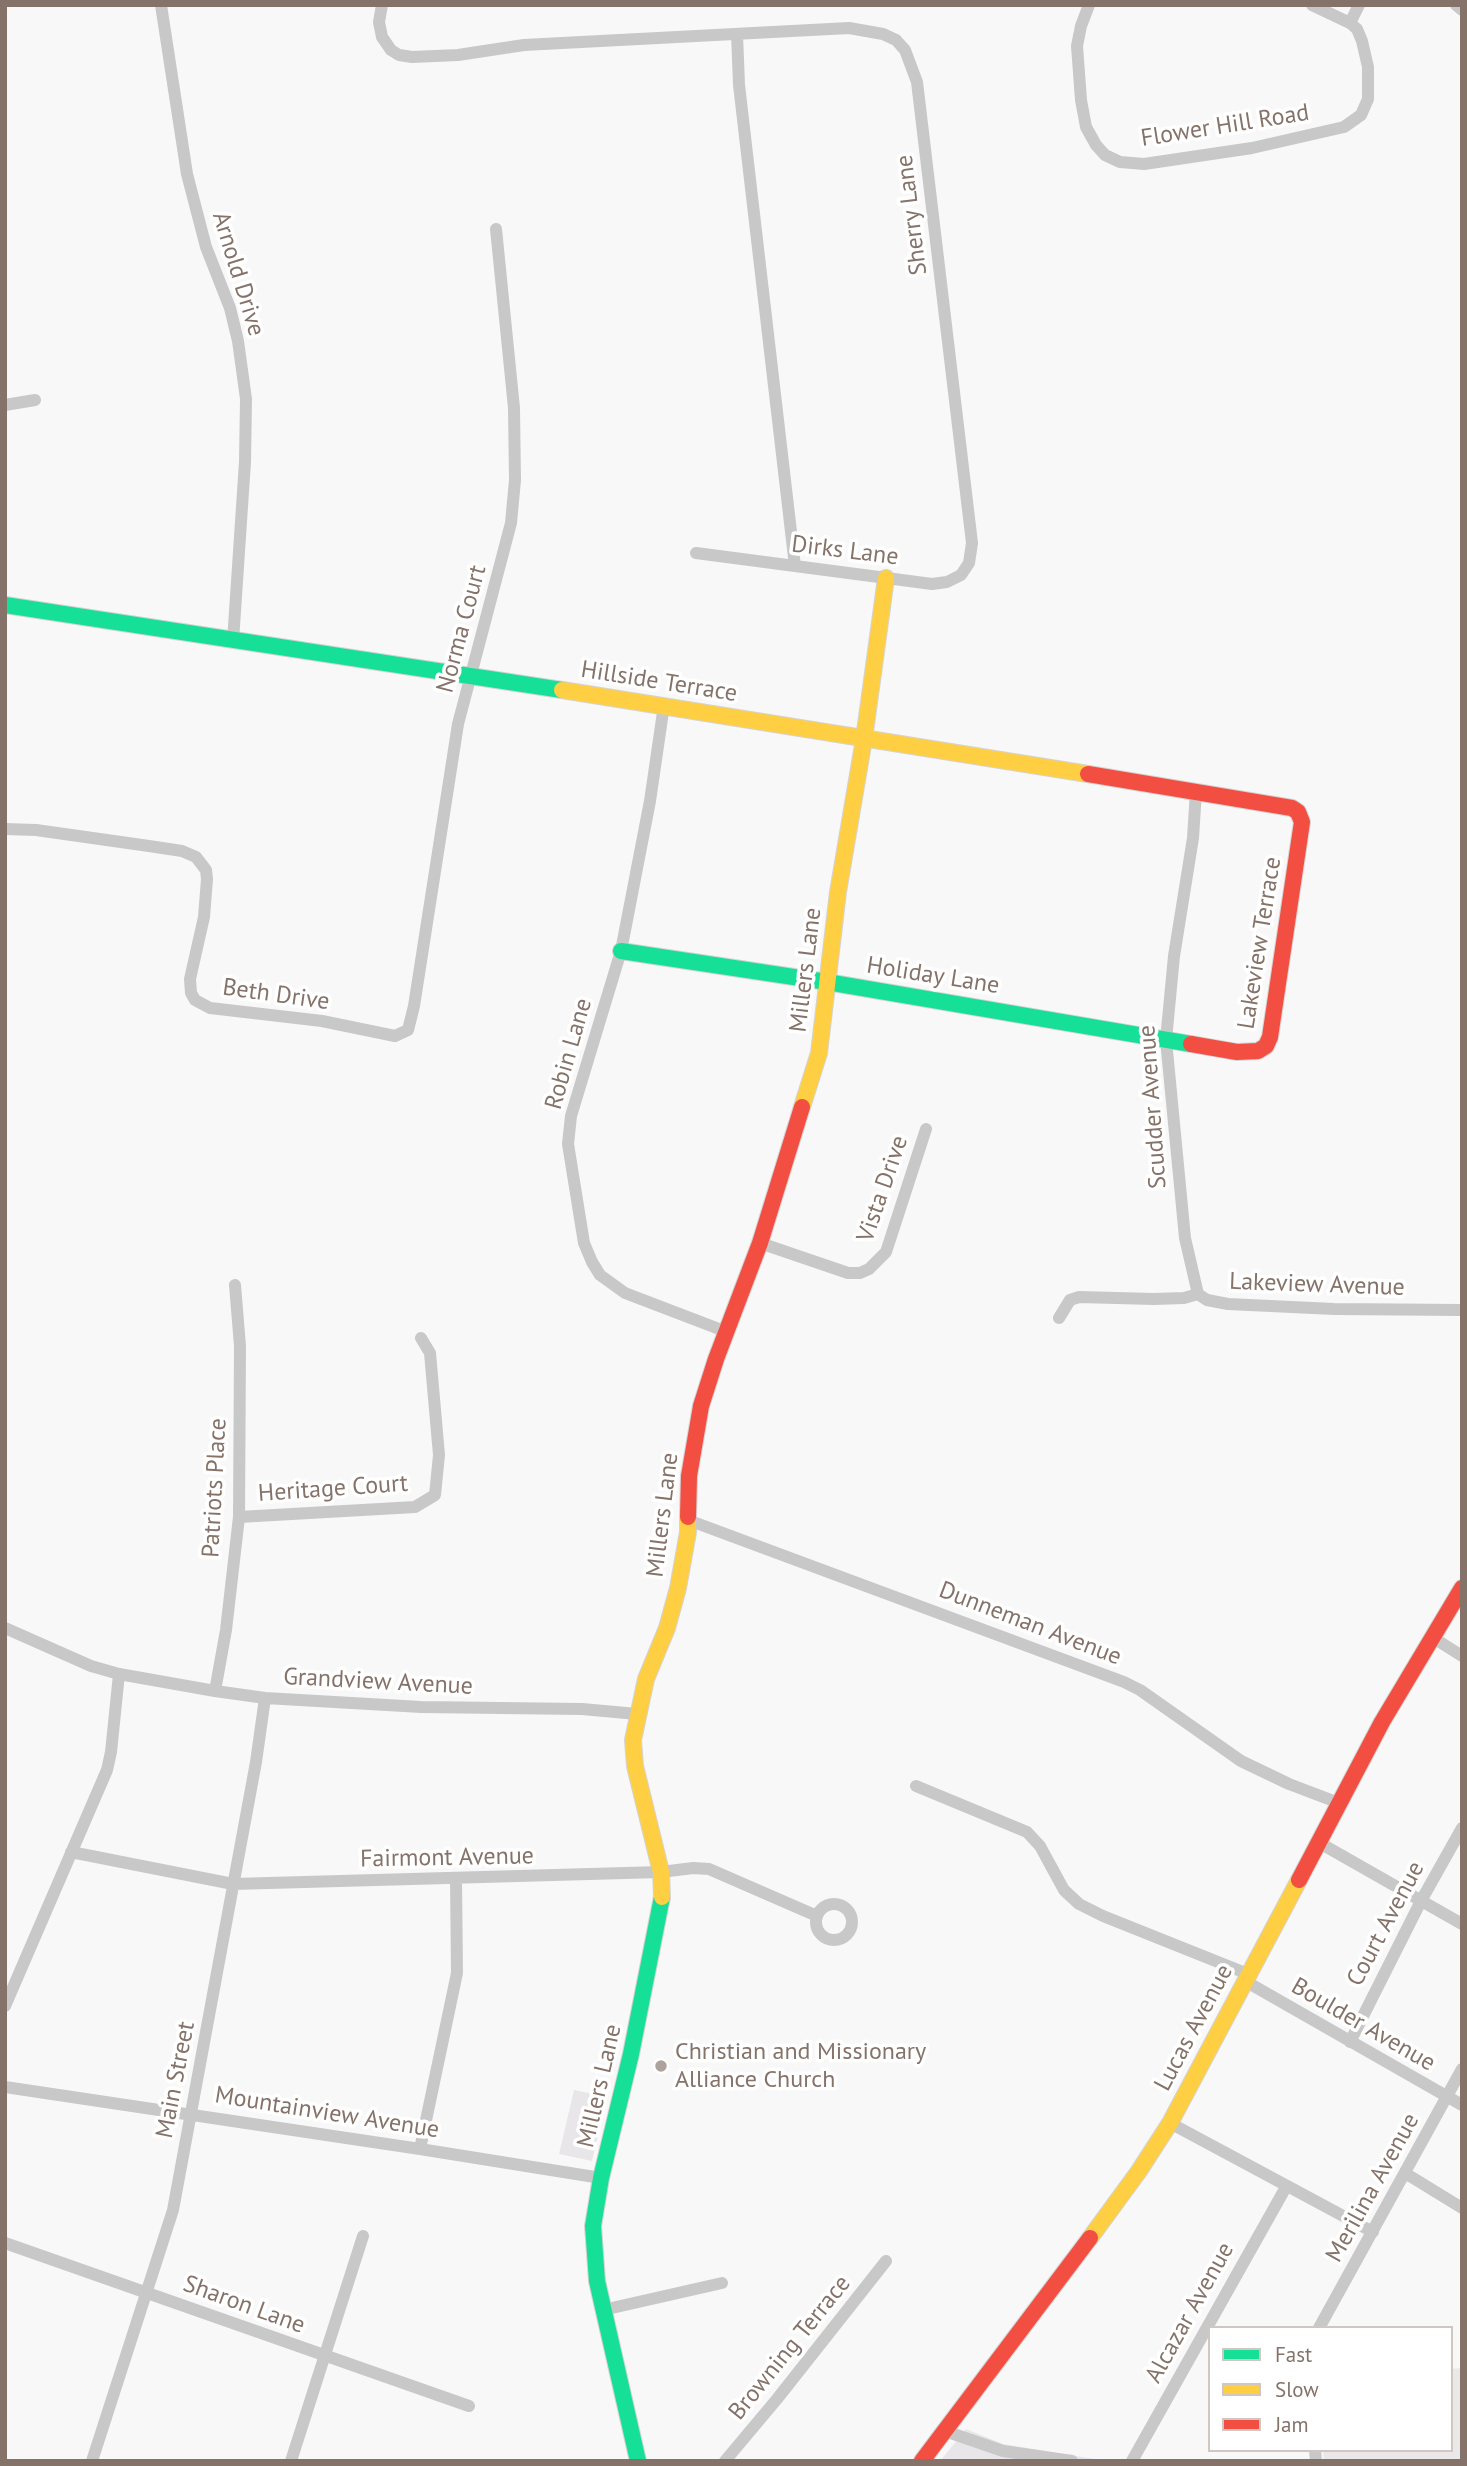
<!DOCTYPE html>
<style>
body{margin:0}
#map{position:relative;width:1467px;height:2466px;overflow:hidden;background:#f8f8f8;font-family:"PT Sans",sans-serif}
canvas{display:block}
.frame{position:absolute;inset:0;border:7px solid #85736a;pointer-events:none}
.legend{position:absolute;left:1208px;top:2326px;width:245px;height:126px;box-sizing:border-box;background:#fff;border:2px solid #cec7c3;margin:0;padding:9px 12px;list-style:none;font-size:21px;color:#85736a}
.legend li{display:flex;align-items:center;gap:14px;height:35px}
.legend b{width:35px;border:2px solid #cec7c3}
</style>
<div id="map">
<canvas width="1467" height="2466"></canvas>
<div class="frame"></div>
<ul class="legend">
<li><b style="height:9px;background:#16e098"></b>Fast</li>
<li><b style="height:9px;background:#ffcf43"></b>Slow</li>
<li><b style="height:9px;background:#f24e42"></b>Jam</li>
</ul>
</div>
<script>
const context = document.querySelector('canvas').getContext('2d');
context.lineJoin = 'round';
function paint(path, color) { context.fillStyle = color; context.fill(path, 'evenodd'); }
const poly = rows => new Path2D(rows.map(r => 'M' + r).join(''));
function stroke(path, color, width, dash) { context.strokeStyle = color; context.lineWidth = width; context.lineCap = dash ? 'butt' : 'round'; context.setLineDash(dash || []); context.stroke(path); }
function label(font, color, halo, rows, align = 'center') {
  context.font = font + ' "PT Sans",sans-serif'; context.lineWidth = 7; context.setLineDash([]); context.textBaseline = 'middle'; context.strokeStyle = halo; context.fillStyle = color; for (const [text, x, y, turn = 0] of rows) {
    context.save(); context.translate(x, y); context.rotate((+turn || 0) * Math.PI / 180); context.textAlign = isNaN(turn) ? turn : align; if (halo) context.strokeText(text, 0, 0); context.fillText(text, 0, 0); context.restore();
  }
}
paint(poly([
 [1462,2368,1462,2461,1324,2461,1323,2450,1451,2450,1451,2369]
]), '#eae8e8');
paint(poly([
 [574,2090,607,2097,592,2161,559,2154],
 [966,2429,1003,2444,1107,2461,940,2461]
]), '#e9e6ea');
const fast = poly([
 [5,605,562,690],
 [621,951,827,982,1191,1044],
 [638,2461,597,2281,593,2226,601,2178,631,2054,662,1897]
]);
const slow = poly([
 [562,690,1088,774],
 [802,1107,819,1053,838,892,864,739,886,578],
 [662,1897,661,1872,635,1766,633,1740,646,1679,667,1628,678,1588,688,1532,688,1517],
 [1090,2238,1139,2171,1170,2123,1299,1880]
]);
const jam = poly([
 [1088,774,1292,808,1298,812,1302,822,1270,1037,1266,1046,1258,1051,1237,1052,1191,1044],
 [688,1517,689,1476,701,1406,716,1359,760,1243,802,1107],
 [1299,1880,1382,1722,1462,1588],
 [922,2461,1090,2238]
]);
stroke(fast, '#d5d3d3', 18);
stroke(slow, '#d5d3d3', 18);
stroke(jam, '#d5d3d3', 18);
stroke(poly([
 [161,5,187,174,206,247,230,308,238,341,246,399,245,462,233,641],
 [382,5,379,22,382,37,391,50,399,55,412,57,458,55,524,45,849,28,883,34,896,40,905,50,917,82,972,543,969,563,961,575,947,582,932,584,696,553],
 [1089,5,1081,26,1077,46,1081,100,1086,127,1096,145,1105,155,1120,162,1144,164,1252,148,1344,127,1361,115,1368,99,1368,67,1362,41,1357,29,1350,23,1312,5],
 [1456,5,1462,10],
 [1350,23,1359,5],
 [737,34,739,85,795,566],
 [5,405,35,400],
 [664,705,650,801,621,951,571,1116,568,1144,584,1243,592,1262,600,1275,625,1293,727,1332],
 [1196,791,1193,838,1174,956,1166,1040,1185,1238,1198,1294],
 [5,829,36,830,149,846,182,851,196,857,206,870,207,879,204,917,190,979,191,993,195,1000,210,1008,322,1021,395,1036,408,1030,414,1006,458,724,511,523,515,480,514,408,496,229],
 [760,1243,848,1273,860,1273,869,1269,886,1252,926,1129],
 [1059,1318,1070,1300,1079,1297,1154,1299,1184,1298,1198,1294,1207,1300,1228,1304,1334,1309,1462,1310],
 [239,1517,415,1507,435,1495,439,1455,430,1353,421,1338],
 [688,1520,1124,1682,1140,1690,1241,1761,1289,1784,1339,1803],
 [5,1628,91,1666,119,1674,215,1691,265,1698,421,1707,582,1709,637,1714],
 [1432,1637,1462,1656],
 [215,1691,226,1630,239,1517,240,1346,235,1285],
 [916,1786,1027,1832,1040,1846,1064,1890,1079,1904,1103,1916,1248,1974],
 [1318,1842,1462,1924],
 [71,1852,233,1884,661,1872,693,1868,709,1869,817,1916],
 '816 1922a18 18 0 1 1 36 0a18 18 0 1 1-36 0Z',
 [1245,1981,1462,2105],
 [5,2006,107,1770,111,1752,119,1674],
 [1350,2042,1421,1901,1462,1828],
 [5,2087,420,2149,601,2178],
 [1170,2123,1373,2232],
 [420,2149,457,1973,456,1879],
 [1405,2173,1462,2208],
 [5,2243,469,2406],
 [603,2310,722,2283],
 [1319,2328,1462,2069],
 [945,2431,1003,2451,1072,2461],
 [1315,2450,1316,2461],
 [92,2461,173,2210,256,1762,265,1698],
 [291,2461,363,2236],
 [725,2461,777,2399,886,2261],
 [1132,2461,1286,2187]
]), '#c9c8c8', 12);
stroke(fast, '#16e098', 16);
stroke(slow, '#ffcf43', 16);
stroke(jam, '#f24e42', 16);
for (const [x, y, r, color] of [
 [661,2066,7,"#ada29c"]
]) { const dot = new Path2D(); dot.arc(x, y, r, 0, 2 * Math.PI); context.fillStyle = color; context.fill(dot); stroke(dot, '#fff', 2.5); }
label('24px', '#85736a', '#fff', [
 ["Flower Hill Road",1225,126,-9],
 ["Sherry Lane",912,215,-97],
 ["Arnold Drive",238,274,73],
 ["Dirks Lane",845,551,7],
 ["Norma Court",462,629,-75],
 ["Hillside Terrace",659,682,9],
 ["Lakeview Terrace",1260,943,-81],
 ["Millers Lane",806,970,-83],
 ["Holiday Lane",933,976,9],
 ["Beth Drive",276,995,8],
 ["Robin Lane",569,1054,-74],
 ["Scudder Avenue",1153,1107,-94],
 ["Vista Drive",883,1189,-71],
 ["Lakeview Avenue",1317,1285,2],
 ["Patriots Place",215,1488,-87],
 ["Heritage Court",333,1489,-4],
 ["Millers Lane",663,1515,-83],
 ["Dunneman Avenue",1030,1624,21],
 ["Grandview Avenue",378,1682,3],
 ["Fairmont Avenue",447,1858,-1],
 ["Court Avenue",1386,1924,-62],
 ["Boulder Avenue",1363,2025,30],
 ["Lucas Avenue",1194,2028,-62],
 ["Main Street",176,2080,-79],
 ["Millers Lane",600,2086,-77],
 ["Mountainview Avenue",327,2113,9],
 ["Merilina Avenue",1373,2188,-61],
 ["Sharon Lane",244,2305,20],
 ["Alcazar Avenue",1190,2313,-61],
 ["Browning Terrace",790,2348,-51]
]);
label('24px', '#85736a', '#fff', [
 ["Christian and Missionary",675,2052],
 ["Alliance Church",675,2080]
], 'left');
</script>
